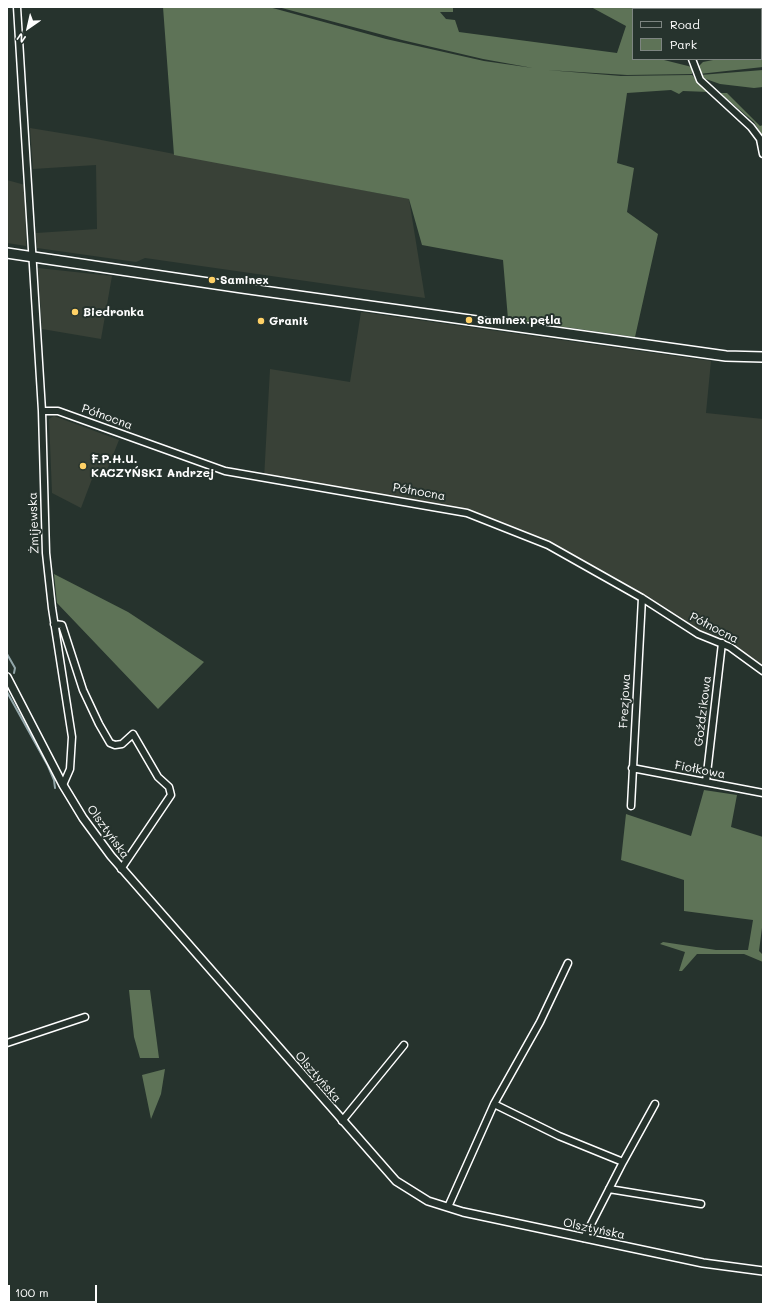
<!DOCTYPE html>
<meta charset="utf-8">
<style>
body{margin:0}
#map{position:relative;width:770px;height:1311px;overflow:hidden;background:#26332d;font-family:Mali,sans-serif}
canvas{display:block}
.frame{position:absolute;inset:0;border:8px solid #fff;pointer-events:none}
.legend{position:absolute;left:632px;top:8px;width:130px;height:52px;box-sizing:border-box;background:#26332d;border:1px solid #7d8581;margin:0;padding:5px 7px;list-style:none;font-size:12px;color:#fff}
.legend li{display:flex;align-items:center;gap:8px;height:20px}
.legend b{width:20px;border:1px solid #7d8581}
.north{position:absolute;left:8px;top:8px;width:40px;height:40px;-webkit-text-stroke:3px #26332d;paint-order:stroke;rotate:214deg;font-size:11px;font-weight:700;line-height:16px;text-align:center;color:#fff}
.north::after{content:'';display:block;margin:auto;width:14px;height:18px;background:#fff;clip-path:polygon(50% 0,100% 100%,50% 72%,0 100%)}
.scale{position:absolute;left:8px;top:1285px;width:89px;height:18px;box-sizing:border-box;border:2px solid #fff;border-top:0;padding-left:5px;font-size:12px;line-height:14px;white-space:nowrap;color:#fff;-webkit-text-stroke:3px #26332d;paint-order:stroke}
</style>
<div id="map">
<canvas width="770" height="1311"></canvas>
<div class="frame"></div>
<ul class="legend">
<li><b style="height:5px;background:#26332d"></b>Road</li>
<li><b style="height:11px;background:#5e7357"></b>Park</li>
</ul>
<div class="north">N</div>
<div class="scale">100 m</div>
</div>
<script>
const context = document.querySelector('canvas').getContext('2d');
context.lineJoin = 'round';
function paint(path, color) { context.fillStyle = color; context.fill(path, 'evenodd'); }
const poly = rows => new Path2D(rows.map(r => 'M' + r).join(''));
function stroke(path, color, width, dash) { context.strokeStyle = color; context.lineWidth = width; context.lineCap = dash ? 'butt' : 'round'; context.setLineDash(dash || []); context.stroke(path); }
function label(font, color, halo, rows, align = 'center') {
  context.font = font + ' Mali,sans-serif'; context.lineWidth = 4; context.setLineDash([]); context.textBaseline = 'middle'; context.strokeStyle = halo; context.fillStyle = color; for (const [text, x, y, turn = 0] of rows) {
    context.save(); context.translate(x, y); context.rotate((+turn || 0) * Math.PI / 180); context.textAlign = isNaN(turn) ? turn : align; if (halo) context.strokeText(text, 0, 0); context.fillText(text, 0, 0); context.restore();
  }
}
paint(poly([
 [30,128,91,138,409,199,425,298,145,258,136,262,37,248,36,233,97,229,96,165,33,169],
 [7,180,25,185,26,246,7,243],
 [38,268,112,276,101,339,42,329],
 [361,312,711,361,706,413,763,419,763,667,737,647,687,625,547,543,466,509,264,479,270,369,350,382],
 [54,416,119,440,105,475,95,471,81,508,52,493,49,419]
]), '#394137');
paint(poly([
 [163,7,269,7,386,39,484,61,533,68,483,59,402,40,278,7,453,7,453,12,440,12,446,19,455,20,459,32,617,53,626,26,591,7,763,7,763,52,761,52,761,9,633,9,633,59,660,59,692,67,692,74,627,75,547,70,621,76,692,75,709,92,683,91,679,94,671,90,627,93,617,163,634,168,627,212,658,234,635,337,508,319,503,260,422,245,409,199,174,155],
 [763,59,763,67,699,74,699,66,703,62,713,60],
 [763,70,763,87,754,88,720,84,703,78,700,75],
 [720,93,727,93,760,126,763,125,763,137,754,122],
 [54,574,128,612,204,662,158,709,57,603],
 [704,790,737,795,731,827,763,837,763,920,759,951,763,955,763,962,744,954,697,954,682,971,679,971,685,952,660,944,663,942,716,950,748,950,753,920,684,911,684,880,621,860,626,814,691,836],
 [129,990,150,990,159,1058,140,1058,134,1037],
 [165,1069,161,1094,151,1119,142,1075]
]), '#5e7357');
stroke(poly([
 [7,654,15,668,14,673],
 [7,692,48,766,54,780,55,788]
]), '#92a6a9', 2);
const minor = poly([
 [17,7,42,411,46,553,52,608,72,737,70,769,63,785],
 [675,7,675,9],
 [692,59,700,80,751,127,760,139,763,154],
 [42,411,58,411,225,471,467,513,548,545,642,598,698,634,730,647,763,671],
 [54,624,62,625,83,690,99,724,110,743,115,745,122,744,133,734,158,777,169,787,171,795,121,869],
 [632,768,763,793],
 [706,782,722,643],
 [631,806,642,598],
 [7,1043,85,1017],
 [494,1104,540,1022,568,963],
 [342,1121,404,1045],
 [623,1162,655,1104],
 [609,1189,701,1204],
 [448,1207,494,1104,559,1136,623,1162,584,1238]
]);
const tertiary = poly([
 [7,677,63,785,83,818,111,856,396,1181,428,1201,463,1212,703,1263,763,1271]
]);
const primary = poly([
 [7,253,242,288,726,356,763,357]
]);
stroke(minor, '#fff', 9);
stroke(tertiary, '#fff', 10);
stroke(primary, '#fff', 12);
stroke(minor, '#26332d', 6);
stroke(tertiary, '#26332d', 7);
stroke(primary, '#26332d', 9);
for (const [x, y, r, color] of [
 [212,280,4,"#ffd166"],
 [75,312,4,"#ffd166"],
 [469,320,4,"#ffd166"],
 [261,321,4,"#ffd166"],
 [83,466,4,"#ffd166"]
]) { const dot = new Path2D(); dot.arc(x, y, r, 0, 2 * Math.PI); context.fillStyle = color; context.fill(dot); stroke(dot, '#26332d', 1.5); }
label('bold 12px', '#fff', '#26332d', [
 ["Saminex",220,280],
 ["Biedronka",83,312],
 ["Saminex pętla",477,320],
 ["Granit",269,321],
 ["F.P.H.U.",91,459],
 ["KACZYŃSKI Andrzej",91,473]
], 'left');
label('12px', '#fff', '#26332d', [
 ["Północna",107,417,20],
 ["Północna",419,492,10],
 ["Żmijewska",34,523,-92],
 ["Północna",714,628,27],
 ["Frezjowa",625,701,-87],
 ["Goździkowa",703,711,-83],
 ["Fiołkowa",700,770,11],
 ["Olsztyńska",108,832,54],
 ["Olsztyńska",318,1077,49],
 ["Olsztyńska",594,1229,12]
]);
</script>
